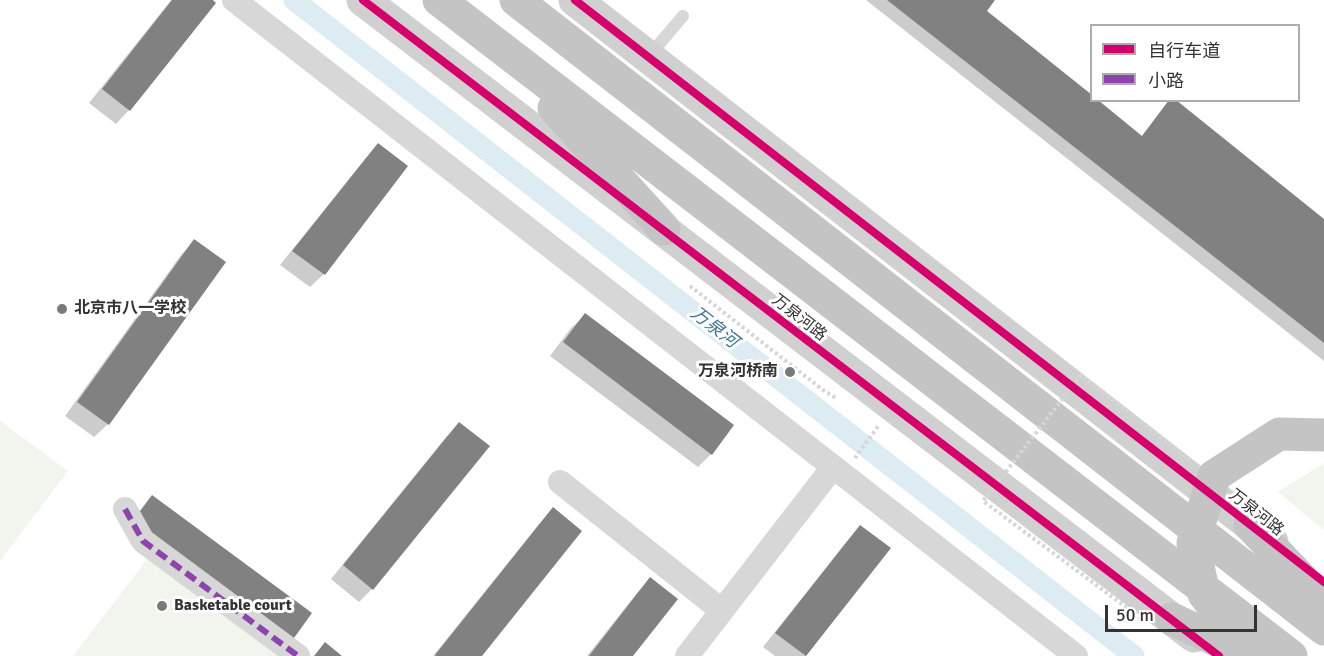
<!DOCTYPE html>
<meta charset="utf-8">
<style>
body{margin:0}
#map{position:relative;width:1324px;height:656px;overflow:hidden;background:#fff;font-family:Signika,"Noto Sans SC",sans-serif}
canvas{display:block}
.legend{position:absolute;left:1090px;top:24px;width:210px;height:78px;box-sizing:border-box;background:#fff;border:2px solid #adadad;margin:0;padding:8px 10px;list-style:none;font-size:18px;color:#333}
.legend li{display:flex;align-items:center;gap:12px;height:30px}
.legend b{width:30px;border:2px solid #adadad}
.scale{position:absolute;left:1105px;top:605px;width:152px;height:27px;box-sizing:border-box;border:3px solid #333;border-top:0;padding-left:8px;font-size:18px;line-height:21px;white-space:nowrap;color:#333;-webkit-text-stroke:4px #fff;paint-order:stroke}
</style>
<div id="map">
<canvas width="1324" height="656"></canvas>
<ul class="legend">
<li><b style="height:8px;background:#d6006c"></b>自行车道</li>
<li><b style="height:8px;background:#8e44ad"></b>小路</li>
</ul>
<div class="scale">50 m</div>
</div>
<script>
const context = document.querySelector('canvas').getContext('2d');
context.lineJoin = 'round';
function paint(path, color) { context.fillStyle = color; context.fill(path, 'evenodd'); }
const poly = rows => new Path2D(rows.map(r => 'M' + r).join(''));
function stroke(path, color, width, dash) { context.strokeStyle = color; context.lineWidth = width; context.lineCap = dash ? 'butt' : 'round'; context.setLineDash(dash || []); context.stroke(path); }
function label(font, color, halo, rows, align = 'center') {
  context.font = font + ' Signika,"Noto Sans SC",sans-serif'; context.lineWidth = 6; context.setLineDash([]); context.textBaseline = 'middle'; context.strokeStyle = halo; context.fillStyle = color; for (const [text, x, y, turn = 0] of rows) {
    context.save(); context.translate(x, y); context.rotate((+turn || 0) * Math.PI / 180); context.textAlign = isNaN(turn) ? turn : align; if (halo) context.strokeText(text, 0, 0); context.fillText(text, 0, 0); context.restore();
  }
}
paint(poly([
 [0,421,68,471,0,561],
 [1324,463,1324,530,1278,492],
 [149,557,278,656,73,656]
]), '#f1f5ed');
paint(poly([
 [171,0,210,0,129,110,116,124,89,103],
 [866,0,993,0,984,11,1092,100,1141,137,1171,100,1324,221,1324,361],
 [378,145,324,274,310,287,280,265,365,159],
 [194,241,108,424,94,437,65,416,181,255],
 [585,315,711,454,698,467,550,356,571,328],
 [459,424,372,589,359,602,331,579,446,437],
 [152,497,293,637,283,647,125,530],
 [553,509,480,656,433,656,540,523],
 [861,527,889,548,806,656,775,656,763,647,847,541],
 [650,579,631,656,587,656,637,593]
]), '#0003');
stroke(poly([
 [294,0,1134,656]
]), '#ddebf3', 21);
paint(poly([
 [172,0,213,0,216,3,130,111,102,89],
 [887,0,995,0,987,11,1092,95,1092,100,1098,100,1142,136,1169,100,1176,100,1324,219,1324,343],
 [378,143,408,166,325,275,292,251],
 [194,239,226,262,109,425,77,402],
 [585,313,734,425,712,455,563,342],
 [459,422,490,446,373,590,343,565],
 [152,495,312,613,294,638,134,519],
 [553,507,582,531,482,656,436,656,435,655],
 [860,525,891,548,806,656,775,633],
 [650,577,678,599,633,656,589,656],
 [325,642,342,656,314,656]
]), '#818181');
stroke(poly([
 [690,286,823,390,836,398],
 [855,458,879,425]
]), '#d6d6d6', 4, [3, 3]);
stroke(poly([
 [649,56,683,16]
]), '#d7d7d7', 12);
stroke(poly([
 [234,0,1076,656],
 [560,482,721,610],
 [125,509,143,541,298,656],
 [687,656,833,467]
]), '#d7d7d7', 24);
stroke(poly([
 [363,0,1194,636],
 [575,0,1272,542]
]), '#d0d0d0', 33);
stroke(poly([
 [439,0,1291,656],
 [516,0,1324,629],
 [554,108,664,229],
 [1250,525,1324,602],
 [1172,619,1250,656]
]), '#c4c4c4', 33);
stroke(poly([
 [1235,494,1253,508],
 [1146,622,983,501,1081,375,1193,462]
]), '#d6d6d6', 4, [3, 3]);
stroke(poly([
 [1253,656,1241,644,1204,594,1193,543,1214,476,1279,434,1324,435]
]), '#c4c4c4', 33);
stroke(poly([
 [125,509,143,541,298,656]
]), '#8e44ad', 6, [12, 6]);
stroke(poly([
 [363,0,1219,656],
 [575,0,1324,582]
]), '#d6006c', 8);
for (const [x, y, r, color] of [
 [62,309,6,"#7a7a7a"],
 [790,372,6,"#7a7a7a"],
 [162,606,6,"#7a7a7a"]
]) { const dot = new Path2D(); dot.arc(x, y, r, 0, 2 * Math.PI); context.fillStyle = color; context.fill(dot); stroke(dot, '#fff', 2); }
label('bold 16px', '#333', '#fff', [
 ["北京市八一学校",74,309],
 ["万泉河桥南",778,372,"right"],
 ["Basketable court",174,606]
], 'left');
label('16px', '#333', '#fff', [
 ["万泉河路",799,318,38],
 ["万泉河路",1256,513,38]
]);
label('italic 18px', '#3f7597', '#fff', [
 ["万泉河",714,328,38]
]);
</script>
